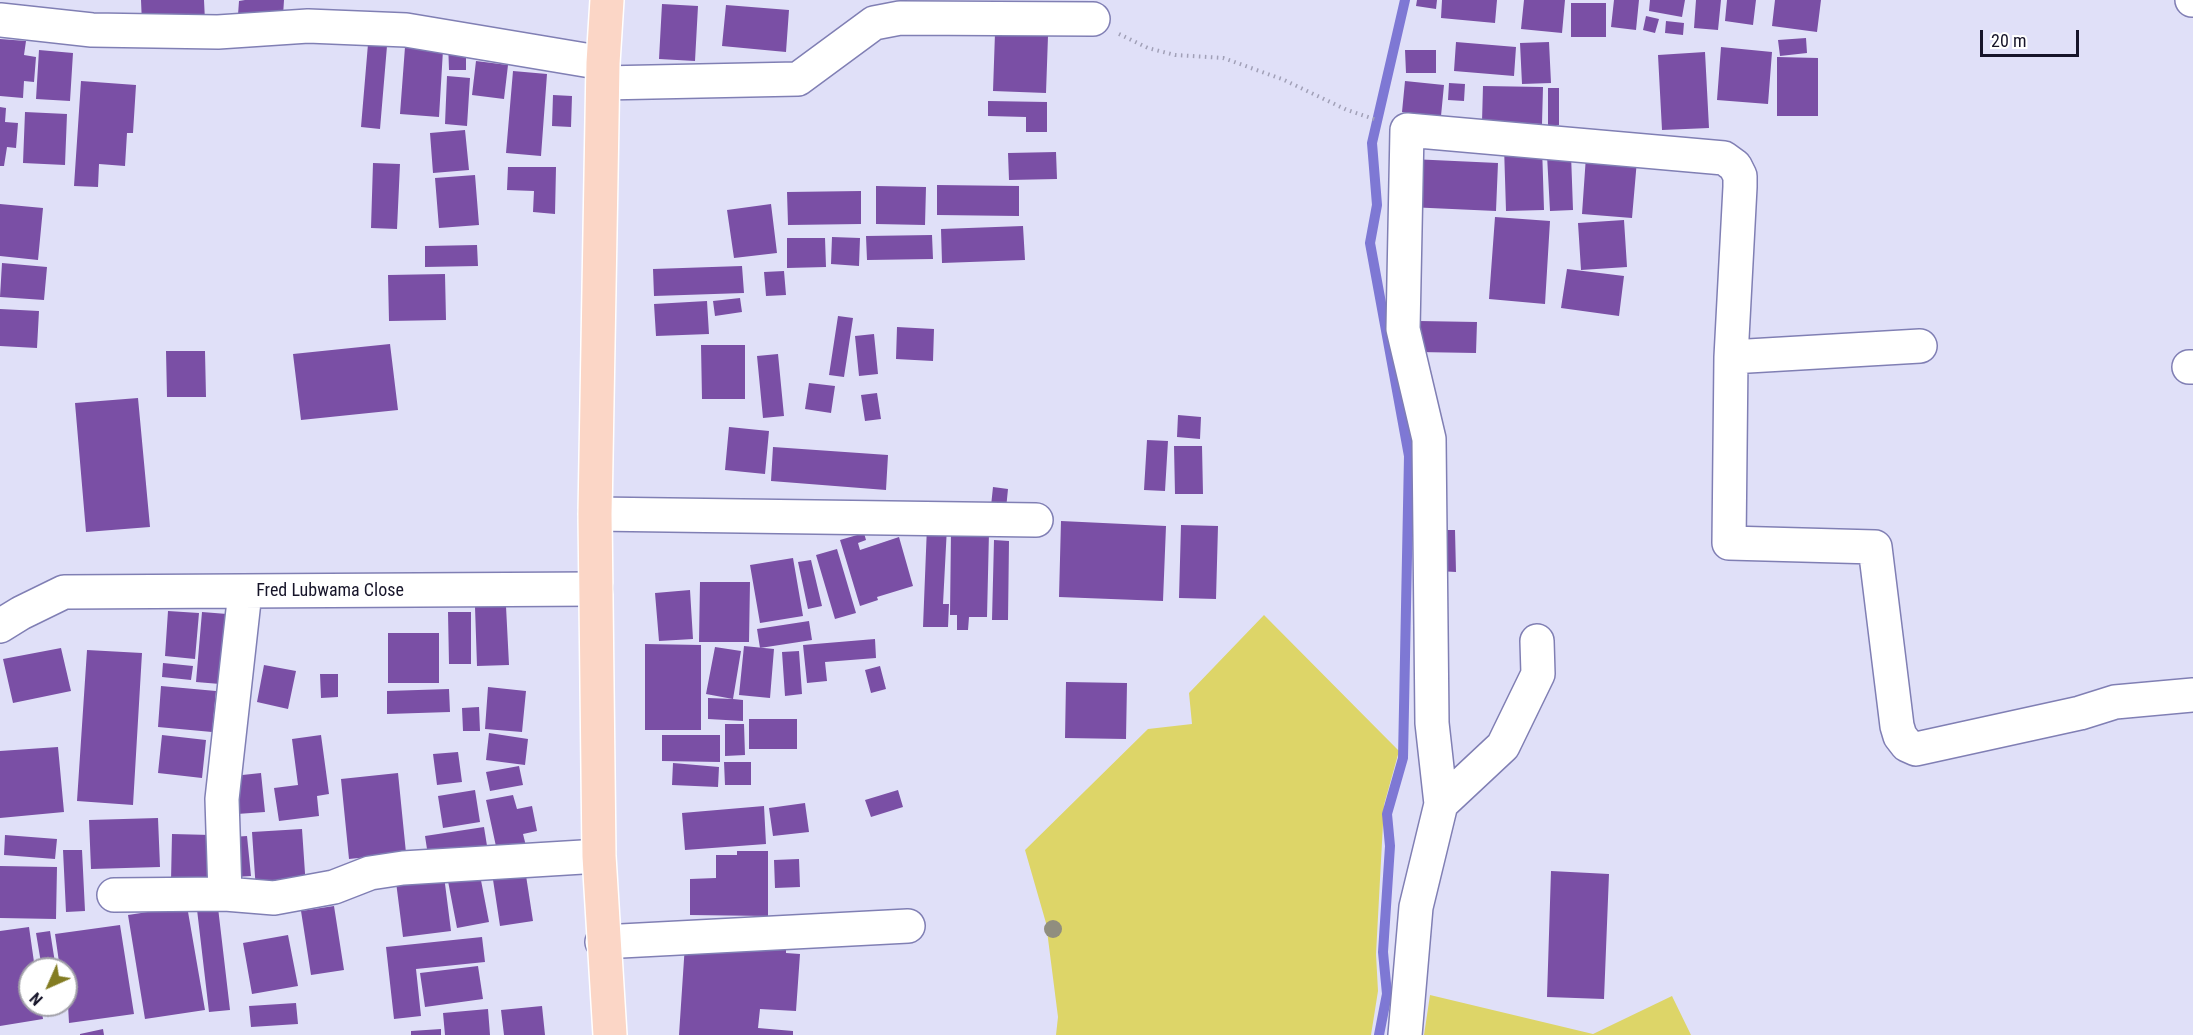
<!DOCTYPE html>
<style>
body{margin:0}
#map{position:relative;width:2193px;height:1035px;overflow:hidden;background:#e0e0f8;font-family:"Roboto Condensed",sans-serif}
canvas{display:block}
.north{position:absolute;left:18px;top:957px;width:60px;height:60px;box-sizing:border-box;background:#fff;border:2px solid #a2a1a9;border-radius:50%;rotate:225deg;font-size:16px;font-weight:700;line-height:24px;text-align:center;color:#161429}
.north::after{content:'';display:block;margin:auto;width:21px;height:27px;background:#837c22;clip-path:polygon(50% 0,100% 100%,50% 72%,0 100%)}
.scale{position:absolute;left:1980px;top:30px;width:99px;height:27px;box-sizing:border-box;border:3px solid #161429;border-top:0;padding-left:8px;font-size:18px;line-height:21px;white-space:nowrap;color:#161429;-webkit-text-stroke:4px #fff;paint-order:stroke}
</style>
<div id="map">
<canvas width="2193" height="1035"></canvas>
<div class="north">N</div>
<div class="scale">20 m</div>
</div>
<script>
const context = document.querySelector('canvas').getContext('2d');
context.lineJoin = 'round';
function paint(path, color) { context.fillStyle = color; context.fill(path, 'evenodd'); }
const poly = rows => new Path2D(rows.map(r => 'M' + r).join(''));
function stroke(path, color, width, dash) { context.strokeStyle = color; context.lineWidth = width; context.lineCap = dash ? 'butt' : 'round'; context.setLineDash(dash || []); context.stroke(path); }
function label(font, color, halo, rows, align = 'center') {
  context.font = font + ' "Roboto Condensed",sans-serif'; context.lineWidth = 6; context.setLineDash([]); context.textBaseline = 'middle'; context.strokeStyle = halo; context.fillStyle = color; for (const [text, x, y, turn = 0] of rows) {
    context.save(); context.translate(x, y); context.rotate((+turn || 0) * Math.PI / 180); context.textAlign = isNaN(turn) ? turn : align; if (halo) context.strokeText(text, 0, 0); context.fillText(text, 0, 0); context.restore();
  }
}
paint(poly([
 [1264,615,1399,751,1384,805,1376,954,1378,991,1371,1035,1056,1035,1058,1017,1046,923,1025,850,1148,729,1192,724,1189,693],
 [1430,995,1593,1034,1672,996,1691,1035,1424,1035]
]), '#ddd568');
stroke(poly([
 [1379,1035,1387,994,1383,952,1390,846,1387,814,1403,758,1409,456,1370,243,1377,205,1372,143,1405,0]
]), '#7e78d4', 10);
paint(poly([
 [141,0,204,0,205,21,142,24],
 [245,0,284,0,283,16,238,15,239,1],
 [1417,0,1437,0,1436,9,1416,6],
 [1442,0,1497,0,1495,23,1441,18],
 [1524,0,1565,0,1562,33,1521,29],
 [1614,0,1639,0,1636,30,1611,27],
 [1650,0,1685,0,1682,17,1649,11],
 [1696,0,1721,0,1718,30,1694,28],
 [1727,0,1756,0,1753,25,1725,21],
 [1775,0,1821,0,1817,32,1772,26],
 [1571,3,1606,3,1606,37,1571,37],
 [662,4,698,6,695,61,659,59],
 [726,5,789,10,786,52,722,46],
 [1646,16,1659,19,1655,33,1643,30],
 [1666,21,1684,23,1683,35,1665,33],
 [995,33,1048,36,1046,93,993,91],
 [1806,38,1807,53,1780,56,1778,40],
 [0,39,26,41,24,55,36,57,34,82,24,81,23,98,0,96],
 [448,41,466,41,466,70,449,70],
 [1456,42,1516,47,1514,76,1454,71],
 [1549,42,1551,83,1522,84,1520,43],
 [368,44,387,46,380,129,361,127],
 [405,47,443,50,439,117,400,114],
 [1721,47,1772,52,1768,104,1717,100],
 [39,50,73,53,70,101,36,99],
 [1405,50,1436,50,1436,73,1406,73],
 [1705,52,1709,128,1662,130,1658,55],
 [1777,57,1818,58,1818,116,1777,116],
 [476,61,508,65,504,99,472,95],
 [513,71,547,74,541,156,506,153],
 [447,76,470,78,467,126,445,124],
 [81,81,136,85,133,133,127,133,125,166,99,164,98,187,74,186],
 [1405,81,1444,85,1441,116,1402,112],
 [1449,83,1465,84,1464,101,1448,100],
 [1483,86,1543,87,1542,124,1482,122],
 [1548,88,1559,88,1559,125,1548,125],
 [553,95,572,96,571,127,552,126],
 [988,101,1047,102,1047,132,1026,132,1026,117,988,116],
 [0,107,6,108,5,122,18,123,16,148,7,147,4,166,0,166],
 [25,112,67,114,65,165,23,163],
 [465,130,469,170,433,173,430,133],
 [1504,146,1542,146,1544,210,1506,211],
 [1056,152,1057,179,1009,180,1008,153],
 [1571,154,1573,210,1550,211,1547,155],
 [1586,156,1637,160,1632,218,1582,214],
 [1411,159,1498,163,1496,211,1408,207],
 [373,163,400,164,397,229,371,228],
 [508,167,556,167,555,214,533,212,534,191,507,190],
 [475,175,479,225,439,228,435,178],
 [937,185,1019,186,1019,216,937,215],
 [876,186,926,187,925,225,876,224],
 [861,191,861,224,788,225,787,192],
 [0,204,43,208,38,260,0,256],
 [771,204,777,253,734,258,727,210],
 [1495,217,1550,221,1545,304,1489,299],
 [1624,220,1627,267,1581,270,1578,223],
 [1023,226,1025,260,942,263,941,229],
 [932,235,933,259,867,260,866,236],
 [832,237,860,238,859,266,831,264],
 [787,238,825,238,826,267,787,268],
 [477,245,478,266,425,267,425,246],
 [2,263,47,267,44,300,0,297],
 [742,266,744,293,654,296,653,269],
 [1567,269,1624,276,1619,316,1561,308],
 [784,271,786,295,766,296,764,272],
 [445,274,446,320,389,321,388,275],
 [740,298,742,312,715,316,713,301],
 [707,301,709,334,656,336,654,304],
 [0,309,39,311,37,348,0,346],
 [838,316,853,318,844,377,829,375],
 [1419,321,1477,322,1476,353,1418,352],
 [897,327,934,329,933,361,896,359],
 [874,334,878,374,859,376,855,336],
 [390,344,398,410,301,420,293,354],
 [701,345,745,345,745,399,702,399],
 [166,351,205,351,206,397,167,397],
 [778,354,784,416,763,418,757,356],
 [809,383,835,386,831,413,805,409],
 [877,393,881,419,865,421,861,395],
 [138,398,150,527,86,532,75,403],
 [1178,415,1201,417,1200,439,1177,437],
 [729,427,769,431,765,474,725,470],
 [1147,440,1168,441,1165,491,1144,490],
 [1174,446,1202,446,1203,494,1175,494],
 [773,447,888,455,886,490,771,481],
 [993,487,1008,489,1006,509,991,506],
 [1061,521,1166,526,1163,601,1059,597],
 [1181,525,1218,526,1216,599,1179,598],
 [927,526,947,527,943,604,949,604,948,627,923,627],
 [1437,530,1455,530,1456,572,1438,571],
 [951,531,989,532,987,617,969,617,968,630,957,630,957,615,950,615],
 [864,533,866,540,858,543,860,550,899,537,913,586,877,597,878,600,860,606,840,540],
 [994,540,1009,541,1008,620,992,620],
 [837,549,856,613,835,619,816,555],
 [793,558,803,616,760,623,750,565],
 [811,560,822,606,808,609,798,562],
 [700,582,750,582,749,642,699,642],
 [690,590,693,639,659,641,655,593],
 [506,606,509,665,477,666,475,607],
 [168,611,199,613,195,659,165,656],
 [202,612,227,614,220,684,196,682],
 [448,612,471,612,471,664,449,664],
 [809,621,812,640,760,648,757,629],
 [388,633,439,633,439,683,388,683],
 [875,639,876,658,825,662,827,681,807,683,803,645],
 [645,644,701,645,701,730,645,730],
 [744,646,774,649,770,698,739,695],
 [715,647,741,651,733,699,743,700,743,721,708,719,708,698,733,699,706,694],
 [61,648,71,691,13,703,3,659],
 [87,650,142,653,133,805,77,801],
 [799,651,802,694,785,696,782,652],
 [163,663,193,666,191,680,162,677],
 [264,665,296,671,288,709,257,702],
 [880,666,886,689,871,693,865,670],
 [320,674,338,674,338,697,321,698],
 [1066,682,1127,683,1126,739,1065,738],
 [161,686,216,691,212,732,158,727],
 [488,687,526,691,522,732,485,729],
 [449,689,450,712,387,714,387,691],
 [479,707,480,731,463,731,462,708],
 [749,719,797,719,797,749,749,749],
 [725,724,744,724,745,755,725,756],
 [489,733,528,739,525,765,486,760],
 [162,735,206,740,202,778,158,773],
 [321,735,329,794,317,796,319,816,279,821,274,788,298,785,292,739],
 [662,735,720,735,720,762,662,761],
 [58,747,64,812,0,818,0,751],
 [458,752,462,782,437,785,433,754],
 [724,762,751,762,751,785,725,785],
 [673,763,719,767,718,787,672,785],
 [519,766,523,785,490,791,486,772],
 [261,773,265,812,237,814,233,776],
 [398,773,406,853,349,859,341,779],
 [475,790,480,822,443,828,438,796],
 [898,790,903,807,871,817,865,800],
 [513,795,517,809,532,806,537,831,523,834,526,846,497,851,486,800],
 [805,803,809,832,773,836,769,808],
 [764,806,766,844,685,850,682,813],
 [158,818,160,867,91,869,89,820],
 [484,827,488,852,429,862,425,836],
 [302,829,306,888,256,891,252,832],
 [172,834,211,835,210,882,171,881],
 [5,835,57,839,55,859,4,855],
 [247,836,251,876,235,877,232,837],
 [63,850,82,850,85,911,66,912],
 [737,851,768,851,768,916,690,915,690,879,716,878,716,855,737,855],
 [799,859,800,887,775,888,774,860],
 [0,866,57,867,56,919,0,918],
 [525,869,533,921,500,926,492,873],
 [479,870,489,922,457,928,447,876],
 [1551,871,1609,874,1604,999,1547,997],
 [444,876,451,931,403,937,396,882],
 [217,899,230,1010,209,1012,196,901],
 [187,906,205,1010,145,1019,128,915],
 [334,906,344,970,311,975,301,911],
 [120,925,134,1014,69,1023,66,969,60,969,55,934],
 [29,927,35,969,30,969,30,1005,41,1005,43,1019,0,1026,0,931],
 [50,931,56,969,42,969,36,933],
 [288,935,298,986,252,994,243,943],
 [482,937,485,962,416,969,421,1016,394,1019,386,947],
 [685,944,786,950,786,953,800,954,796,1011,760,1009,758,1028,793,1031,793,1035,679,1035],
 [478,966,483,999,425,1007,420,973],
 [296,1003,298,1024,251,1027,249,1006],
 [542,1006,545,1035,504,1035,501,1010],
 [488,1009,490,1035,445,1035,443,1013],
 [103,1029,104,1035,80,1035,80,1034],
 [441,1029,441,1035,411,1035,411,1031]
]), '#7a4fa5');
const minor = poly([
 [2192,0,2193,0],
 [0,20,92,30,218,32,308,26,406,30,603,63],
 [603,83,798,79,874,23,900,18,1093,19],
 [1731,357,1920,346],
 [2189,367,2193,367],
 [595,514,1036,520],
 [0,626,21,613,64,592,596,589],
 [1441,804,1503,746,1538,674,1537,641],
 [225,894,222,799,245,592],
 [114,895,225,894,274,898,334,887,370,873,403,868,599,856],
 [602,942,908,926],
 [1405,1035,1416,907,1441,804,1432,723,1429,439,1403,329,1407,130,1724,158,1735,166,1740,176,1740,187,1731,357,1729,543,1875,547,1897,726,1900,736,1907,745,1916,749,2080,713,2115,702,2193,695]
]);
const major = poly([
 [607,0,603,63,595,514,599,856,610,1035]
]);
stroke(minor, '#807fb4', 36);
stroke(major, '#fff', 36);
stroke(poly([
 [1119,34,1148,48,1175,55,1223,58,1282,79,1347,110,1377,120]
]), '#a1a0b7', 4, [1.5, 4.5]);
stroke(minor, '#fff', 33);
stroke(major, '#fbd6c6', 33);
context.fillStyle = '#908e7f';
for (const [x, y] of [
 [1053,929]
]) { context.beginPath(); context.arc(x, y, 9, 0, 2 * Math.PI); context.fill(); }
label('18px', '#161429', '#fff', [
 ["Fred Lubwama Close",330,591]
]);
</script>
